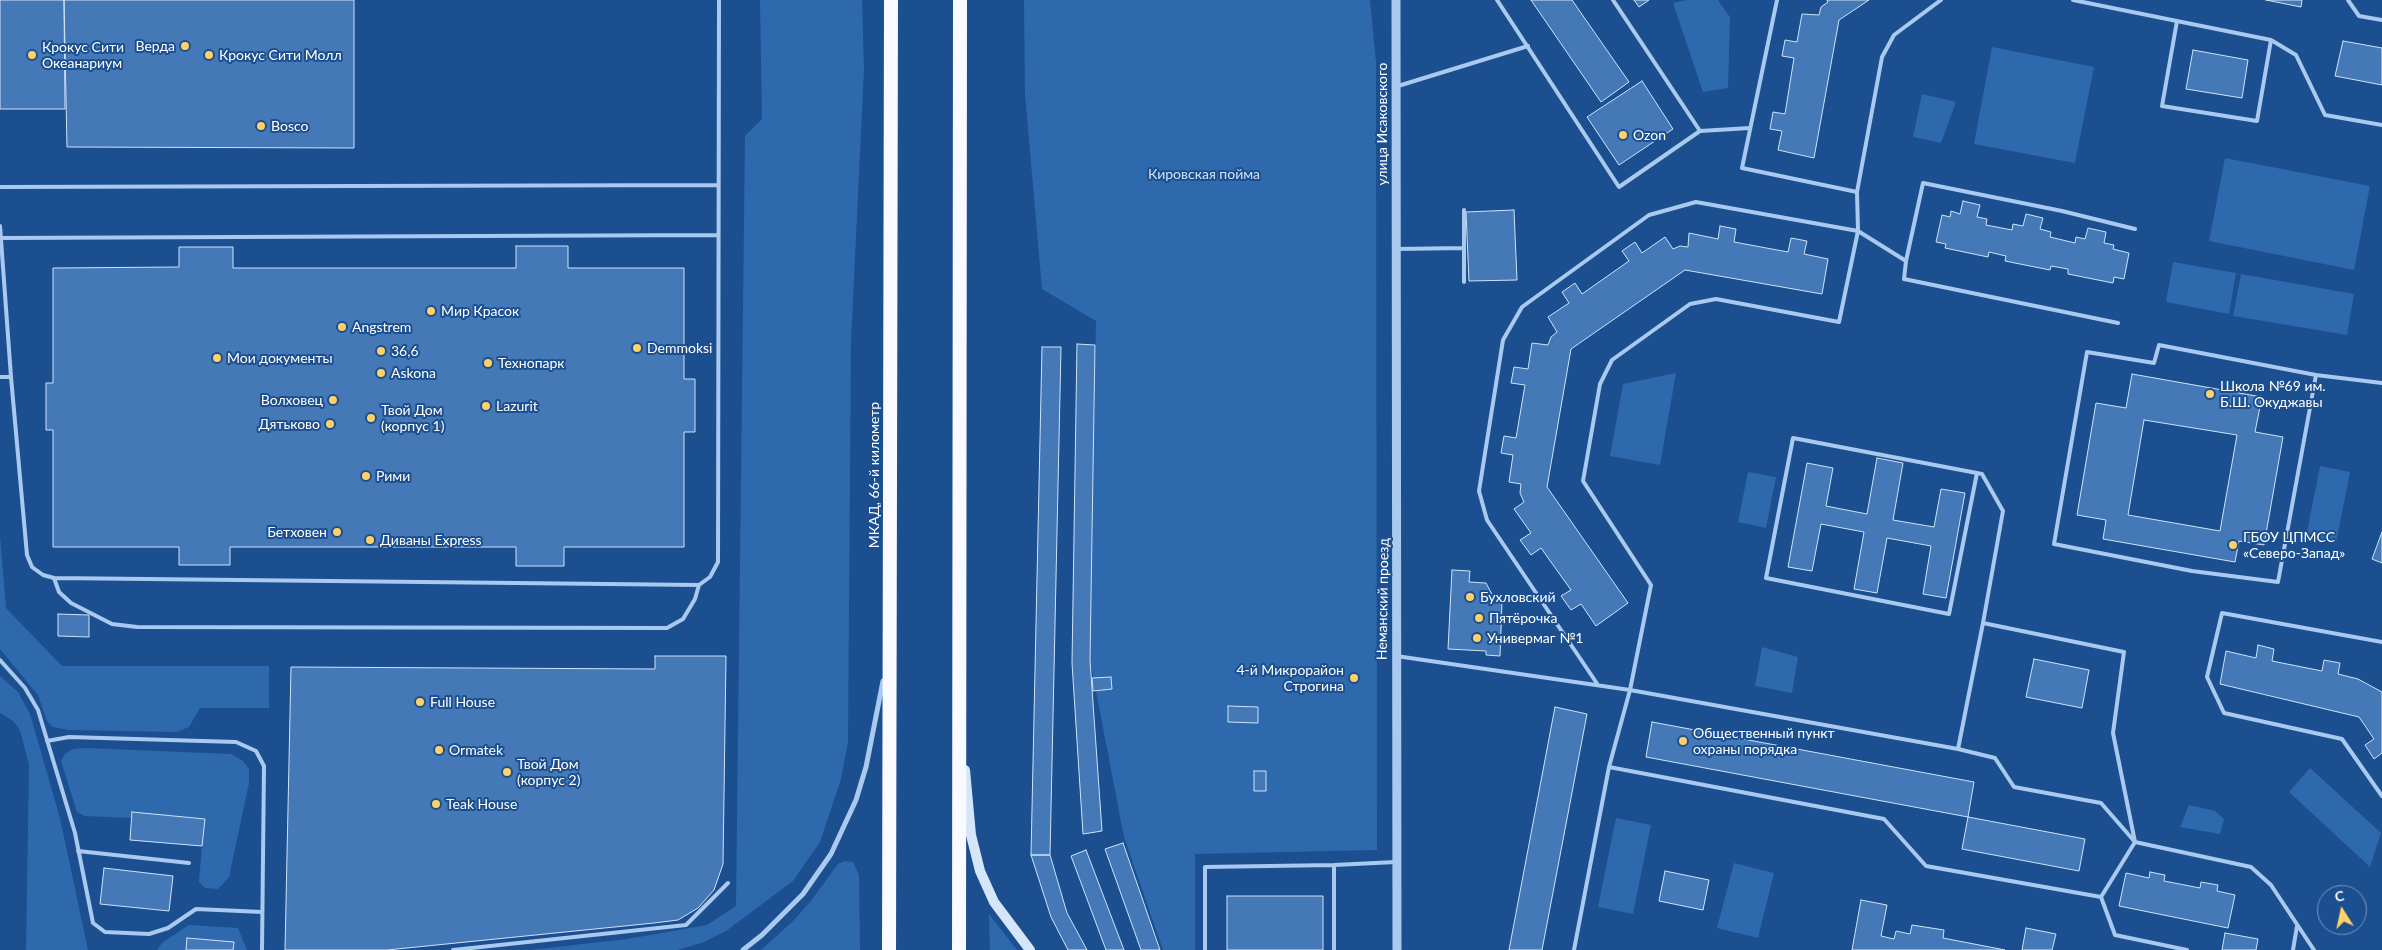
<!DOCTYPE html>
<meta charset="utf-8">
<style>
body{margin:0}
#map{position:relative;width:2382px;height:950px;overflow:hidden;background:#1b4f8f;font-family:Lato,sans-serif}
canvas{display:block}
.north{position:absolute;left:2317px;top:885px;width:50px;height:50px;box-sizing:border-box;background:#1b4f8f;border:1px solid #7695bc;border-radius:50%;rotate:350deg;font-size:14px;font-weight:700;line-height:20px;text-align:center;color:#fff}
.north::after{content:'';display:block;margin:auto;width:18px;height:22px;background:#ffd166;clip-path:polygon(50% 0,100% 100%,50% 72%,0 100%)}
</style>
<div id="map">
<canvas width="2382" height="950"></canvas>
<div class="north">С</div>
</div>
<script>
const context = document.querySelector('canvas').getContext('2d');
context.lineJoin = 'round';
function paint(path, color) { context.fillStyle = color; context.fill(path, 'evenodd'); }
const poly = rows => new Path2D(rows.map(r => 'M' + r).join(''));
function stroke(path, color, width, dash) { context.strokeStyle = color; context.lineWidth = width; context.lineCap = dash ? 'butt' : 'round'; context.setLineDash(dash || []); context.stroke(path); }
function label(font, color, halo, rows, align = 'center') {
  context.font = font + ' Lato,sans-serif'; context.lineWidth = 4; context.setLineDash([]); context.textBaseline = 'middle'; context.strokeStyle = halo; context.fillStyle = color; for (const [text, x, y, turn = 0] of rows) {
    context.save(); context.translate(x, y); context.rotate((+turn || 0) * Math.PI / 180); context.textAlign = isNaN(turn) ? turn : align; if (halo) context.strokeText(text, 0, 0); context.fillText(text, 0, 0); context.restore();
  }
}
paint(poly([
 [760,0,862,0,864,69,851,341,848,742,841,779,820,842,793,881,726,931,704,942,678,950,529,950,627,939,707,925,736,906,745,136,762,119],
 [1024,0,1370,0,1376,62,1377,850,1195,854,1195,950,1163,950,1124,837,1090,660,1096,321,1042,289,1025,94],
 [1687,0,1718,0,1730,17,1728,88,1703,92,1673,3],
 [1992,47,2094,67,2075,163,1974,144],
 [1922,94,1956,102,1941,143,1913,137],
 [2225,158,2370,186,2354,270,2209,241],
 [2173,262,2236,273,2229,314,2166,302],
 [2241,274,2354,294,2347,335,2233,316],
 [1676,373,1660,465,1610,456,1623,384],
 [2320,466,2350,472,2336,543,2306,537],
 [1748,472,1776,477,1766,528,1738,522],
 [0,536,6,608,62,666,269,666,269,708,200,708,189,727,177,732,68,730,53,727,47,721,38,695,0,649],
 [1762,647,1798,657,1792,693,1755,686],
 [0,676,18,692,30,714,60,818,88,950,26,950,29,765,20,730,13,721,0,713],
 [87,748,231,754,243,761,249,769,249,783,229,877,218,889,205,888,199,882,204,821,85,816,77,812,61,761,65,754,73,749],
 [2310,768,2381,833,2370,867,2289,792],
 [2189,805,2215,811,2224,819,2220,834,2180,827],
 [1616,818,1651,825,1633,914,1598,907],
 [845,861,853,862,859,875,860,950,761,950,792,922,810,902,838,864],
 [1734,863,1774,873,1758,938,1717,928],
 [989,914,1017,950,990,950],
 [189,925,238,928,247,950,157,950,162,943]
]), '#2e69ad');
const building = poly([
 [0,0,64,0,65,109,0,109,0,0],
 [64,0,354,0,354,148,67,147,64,0],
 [1531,0,1572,0,1629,82,1601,102,1531,0],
 [1634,0,1649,0,1639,7,1634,0],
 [1827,0,1869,0,1839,20,1814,158,1778,150,1782,131,1770,129,1773,112,1785,114,1794,58,1782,56,1785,40,1797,42,1802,14,1819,15,1821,7,1828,2,1827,0],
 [2266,0,2302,0,2301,7,2266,0],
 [2343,41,2382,48,2382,85,2335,76,2343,41],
 [2193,50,2248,60,2242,98,2186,89,2193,50],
 [1642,81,1673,129,1619,165,1587,117,1642,81],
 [1963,201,1980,205,1977,217,1987,219,1986,225,2012,230,2013,224,2023,226,2026,214,2043,218,2040,229,2051,232,2050,237,2075,243,2076,237,2085,239,2088,228,2106,232,2104,243,2114,245,2113,249,2129,253,2124,279,2114,277,2113,283,2068,274,2068,269,2051,266,2050,270,2005,261,2006,256,1989,252,1988,257,1945,248,1946,244,1936,242,1942,215,1950,217,1951,211,1960,214,1963,201],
 [1514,210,1517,280,1469,281,1466,212,1514,210],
 [1720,226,1736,229,1734,242,1788,252,1791,238,1807,241,1804,254,1828,259,1822,294,1685,270,1571,349,1547,487,1628,603,1596,626,1581,604,1571,610,1561,596,1571,590,1541,548,1531,555,1520,540,1531,533,1514,509,1524,502,1520,493,1521,484,1509,482,1513,455,1501,453,1504,436,1516,438,1525,385,1511,383,1514,367,1528,369,1532,343,1548,345,1551,337,1557,332,1548,317,1569,303,1562,292,1575,283,1582,294,1629,261,1622,251,1635,242,1642,253,1665,237,1673,249,1680,246,1688,247,1689,233,1718,239,1720,226],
 [516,246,568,246,568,268,684,268,684,379,695,379,695,432,684,432,684,547,564,547,564,566,516,566,516,547,230,547,230,565,179,565,179,547,53,547,53,430,46,430,46,383,53,383,53,268,179,267,179,247,233,247,233,268,516,268,516,246],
 [1077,344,1095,345,1090,660,1102,831,1083,834,1072,663,1077,344],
 [1042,347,1061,347,1050,855,1031,855,1042,347],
 [2132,374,2262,397,2255,432,2283,437,2264,545,2239,541,2235,562,2103,539,2106,520,2077,515,2096,403,2126,408,2132,374],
 [2144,420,2237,435,2220,531,2128,515,2144,420],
 [1877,458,1903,463,1893,520,1934,527,1941,489,1965,493,1946,598,1923,594,1931,546,1887,538,1877,593,1854,589,1864,532,1821,524,1812,571,1788,567,1807,463,1833,468,1826,506,1867,514,1877,458],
 [2382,532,2382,563,2372,559,2382,532],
 [1452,570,1470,571,1469,582,1486,583,1496,602,1502,602,1500,656,1486,655,1486,651,1448,649,1452,570],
 [58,614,89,615,89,637,58,636,58,614],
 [2258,645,2274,649,2272,661,2322,671,2324,660,2340,663,2338,674,2358,679,2382,692,2382,753,2374,759,2365,745,2374,739,2359,717,2220,684,2226,651,2256,658,2258,645],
 [655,656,726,656,723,864,714,890,698,908,678,920,654,923,387,950,285,950,291,667,655,669,655,656],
 [2034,659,2089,670,2082,708,2026,697,2034,659],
 [1111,677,1112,689,1093,691,1092,678,1111,677],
 [1228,706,1258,707,1258,723,1228,722,1228,706],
 [1555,707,1587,714,1542,950,1509,950,1555,707],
 [1652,722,1974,782,1968,817,1646,757,1652,722],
 [1254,771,1266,771,1266,791,1254,791,1254,771],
 [132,812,205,819,202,846,130,840,132,812],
 [1968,817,2085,839,2079,871,1962,849,1968,817],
 [1123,843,1160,950,1141,950,1105,849,1123,843],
 [1086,850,1124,950,1106,950,1071,856,1086,850],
 [1031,855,1050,855,1067,913,1087,950,1068,950,1051,917,1031,855],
 [104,868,173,876,169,911,100,904,104,868],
 [1665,871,1709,880,1703,910,1659,901,1665,871],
 [2150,872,2165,875,2164,881,2200,888,2201,882,2218,885,2217,891,2235,895,2228,928,2119,906,2126,873,2149,878,2150,872],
 [1227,896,1323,896,1323,950,1227,950,1227,896],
 [1861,900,1887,905,1881,936,1894,939,1896,931,1910,934,1912,925,1944,930,1943,938,2005,950,1852,950,1861,900],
 [2026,928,2056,934,2052,950,2022,950,2026,928],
 [2225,933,2258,939,2256,950,2222,950,2225,933],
 [187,938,234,942,233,950,186,950,187,938]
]);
paint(building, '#4478b7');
stroke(building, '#cfe3fa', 1);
stroke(poly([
 [1497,0,1619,187,1700,131,1750,128],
 [1613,0,1700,131],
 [1777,0,1742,168,1857,192],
 [2073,0,2271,40,2296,55,2325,115,2382,125],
 [2348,0,2359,16,2382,20],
 [2177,21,2162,106,2257,121,2271,40],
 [1398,86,1528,46],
 [0,187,717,185],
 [0,226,11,377,27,555,32,567,43,575,54,578,699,585],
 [0,238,717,235],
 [1396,249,1464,248,1464,210],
 [1906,261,1904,279,2118,323],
 [1464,282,1464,248],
 [2316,375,2278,582,2192,571,2054,544,2087,352,2154,363,2159,345,2316,375,2382,383],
 [0,377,11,377],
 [1977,473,1949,614,1766,578,1793,438,1982,474,2003,511,1983,623,2124,652,2113,733,2135,842,2251,867,2271,885,2314,950],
 [54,578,59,592,71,603,112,624,137,627,667,628,683,619,695,599,699,585,710,577,718,562,719,0],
 [2382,642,2222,613,2207,677,2224,713,2342,739,2382,796],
 [1396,656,1630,690,1958,749,1995,758,2014,787,2101,803,2135,842,2101,897],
 [0,660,25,688,38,710,75,833,93,923,105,932,149,934,168,928,196,909,262,912],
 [1598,685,1487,520,1479,491,1503,340,1522,307,1649,215,1696,202,1858,231,1906,261,1923,183,2062,211,2135,229],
 [47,741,69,737,236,742,256,751,264,766,262,950],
 [1958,749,1983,623],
 [1609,767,1884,819,1926,866,2101,897,2115,935,2187,950],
 [78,851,189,863],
 [1334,865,1396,862],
 [453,950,686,925,728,883],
 [1205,950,1205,867,1334,865,1334,950],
 [1574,950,1609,767,1630,690,1651,585,1583,481,1600,384,1612,360,1690,304,1716,299,1839,322,1858,231,1857,192,1882,57,1894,35,1941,0],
 [2293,950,2297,926]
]), '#a9c9ee', 4);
stroke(poly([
 [743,950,762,935,803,894,831,854,856,800,866,767,883,681]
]), '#a9c9ee', 5);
stroke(poly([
 [1396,0,1397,950]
]), '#a9c9ee', 9);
stroke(poly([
 [965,770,971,835,980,871,994,902,1030,950]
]), '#d6e6fa', 10);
stroke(poly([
 [889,950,891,0],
 [959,950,960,0]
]), '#f8faff', 14);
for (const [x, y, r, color] of [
 [185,46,5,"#ffd166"],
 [32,55,5,"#ffd166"],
 [209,55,5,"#ffd166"],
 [261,126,5,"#ffd166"],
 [1623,135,5,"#ffd166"],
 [431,311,5,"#ffd166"],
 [342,327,5,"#ffd166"],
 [637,348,5,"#ffd166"],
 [381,351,5,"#ffd166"],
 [217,358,5,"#ffd166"],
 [488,363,5,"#ffd166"],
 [381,373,5,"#ffd166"],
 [2210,394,5,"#ffd166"],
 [333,400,5,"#ffd166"],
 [486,406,5,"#ffd166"],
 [371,418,5,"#ffd166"],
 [330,424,5,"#ffd166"],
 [366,476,5,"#ffd166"],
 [337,532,5,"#ffd166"],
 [370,540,5,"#ffd166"],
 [2233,545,5,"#ffd166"],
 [1470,597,5,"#ffd166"],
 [1479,618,5,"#ffd166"],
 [1477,638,5,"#ffd166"],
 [1354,678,5,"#ffd166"],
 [420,702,5,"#ffd166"],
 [1683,741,5,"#ffd166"],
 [439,750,5,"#ffd166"],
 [507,772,5,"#ffd166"],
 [436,804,5,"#ffd166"]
]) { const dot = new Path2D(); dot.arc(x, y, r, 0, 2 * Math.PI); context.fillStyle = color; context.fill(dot); stroke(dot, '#1b4f8f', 2); }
label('14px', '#fff', '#1b4f8f', [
 ["Верда",175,46,"right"],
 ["Крокус Сити",42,47],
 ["Океанариум",42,63],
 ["Крокус Сити Молл",219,55],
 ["Bosco",271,126],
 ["Ozon",1633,135],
 ["Мир Красок",441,311],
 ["Angstrem",352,327],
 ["Demmoksi",647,348],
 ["36,6",391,351],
 ["Мои документы",227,358],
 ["Технопарк",498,363],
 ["Askona",391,373],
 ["Школа №69 им.",2220,386],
 ["Б.Ш. Окуджавы",2220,402],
 ["Волховец",323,400,"right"],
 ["Lazurit",496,406],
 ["Твой Дом",381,410],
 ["(корпус 1)",381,426],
 ["Дятьково",320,424,"right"],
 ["Рими",376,476],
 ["Бетховен",327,532,"right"],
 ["ГБОУ ЦПМСС",2243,537],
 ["«Северо-Запад»",2243,553],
 ["Диваны Express",380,540],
 ["Бухловский",1480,597],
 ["Пятёрочка",1489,618],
 ["Универмаг №1",1487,638],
 ["4-й Микрорайон",1344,670,"right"],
 ["Строгина",1344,686,"right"],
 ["Full House",430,702],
 ["Общественный пункт",1693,733],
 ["охраны порядка",1693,749],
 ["Ormatek",449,750],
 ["Твой Дом",517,764],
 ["(корпус 2)",517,780],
 ["Teak House",446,804]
], 'left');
label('14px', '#fff', '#1b4f8f', [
 ["улица Исаковского",1382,124,-90],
 ["МКАД, 66-й километр",874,475,-90],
 ["Неманский проезд",1383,599,-89]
]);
label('14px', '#cfe3fa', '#1b4f8f', [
 ["Кировская пойма",1204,174]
]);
</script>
